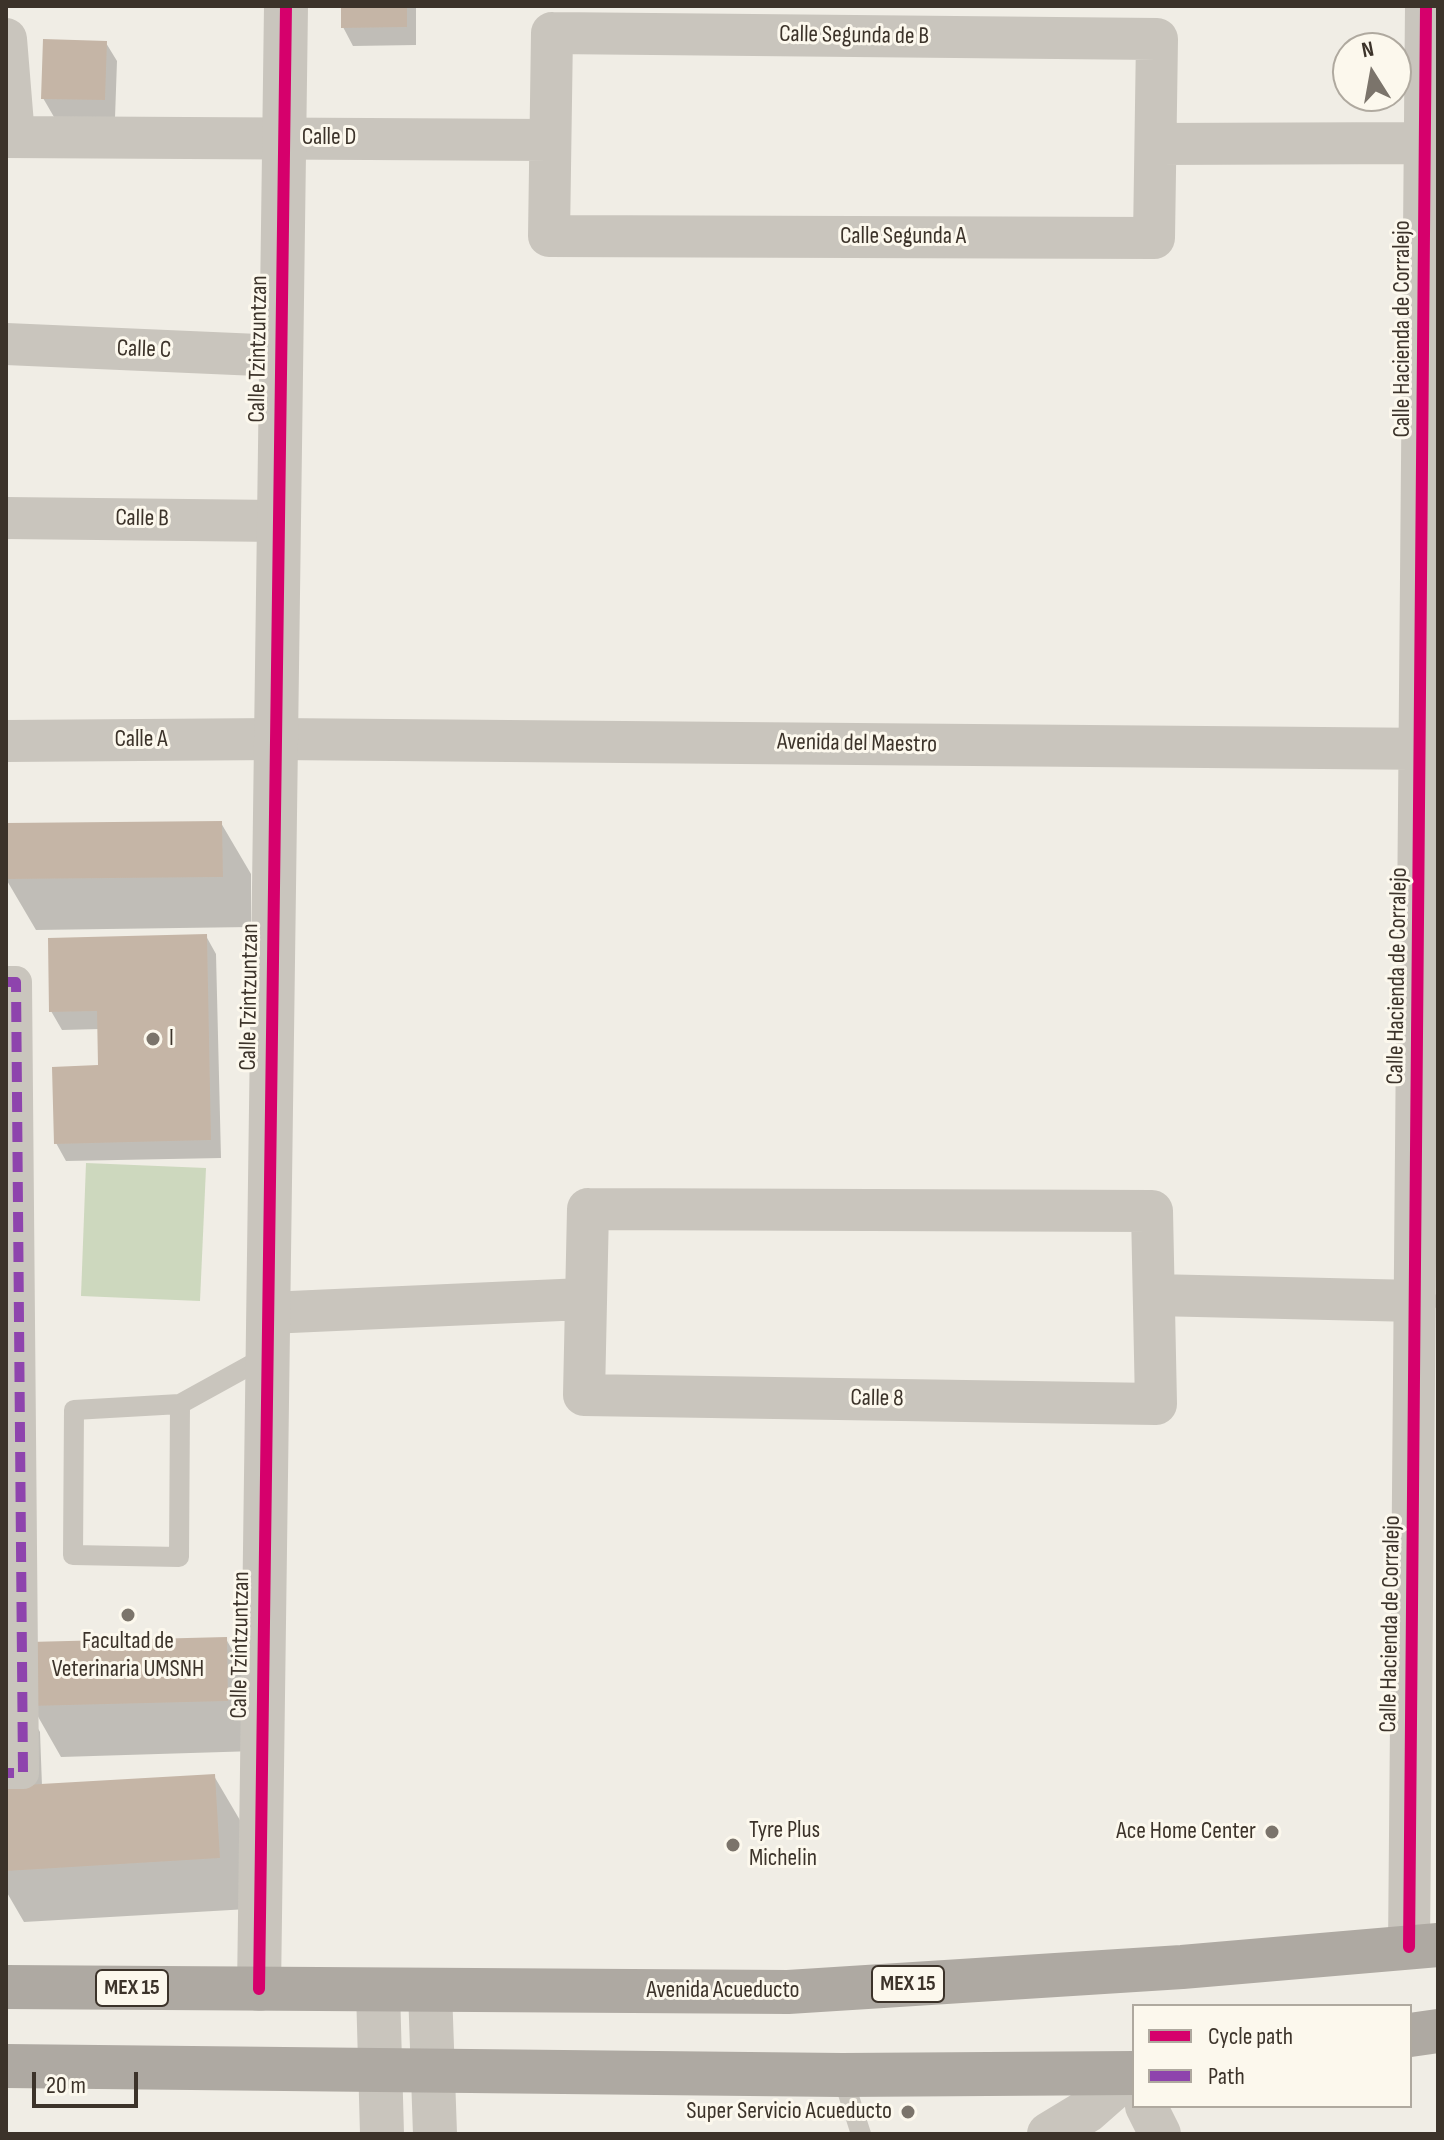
<!DOCTYPE html>
<style>
body{margin:0}
#map{position:relative;width:1444px;height:2140px;overflow:hidden;background:#f0ede5;font-family:"Sofia Sans Condensed",sans-serif}
canvas{display:block}
.frame{position:absolute;inset:0;border:8px solid #3c332a;pointer-events:none}
.legend{position:absolute;left:1132px;top:2004px;width:280px;height:104px;box-sizing:border-box;background:#fcf8ed;border:2px solid #afa99f;margin:0;padding:10px 14px;list-style:none;font-size:24px;color:#3c332a}
.legend li{display:flex;align-items:center;gap:16px;height:40px}
.legend b{width:40px;border:2px solid #afa99f}
.north{position:absolute;left:1332px;top:32px;width:80px;height:80px;box-sizing:border-box;background:#fcf8ed;border:2px solid #afa99f;border-radius:50%;rotate:349deg;font-size:22px;font-weight:700;line-height:32px;text-align:center;color:#3c332a}
.north::after{content:'';display:block;margin:auto;width:28px;height:36px;background:#7b746b;clip-path:polygon(50% 0,100% 100%,50% 72%,0 100%)}
.scale{position:absolute;left:32px;top:2072px;width:106px;height:36px;box-sizing:border-box;border:4px solid #3c332a;border-top:0;padding-left:10px;font-size:24px;line-height:28px;white-space:nowrap;color:#3c332a;-webkit-text-stroke:6px #fcf8ed;paint-order:stroke}
</style>
<div id="map">
<canvas width="1444" height="2140"></canvas>
<div class="frame"></div>
<ul class="legend">
<li><b style="height:10px;background:#d6006c"></b>Cycle path</li>
<li><b style="height:10px;background:#8e44ad"></b>Path</li>
</ul>
<div class="north">N</div>
<div class="scale">20 m</div>
</div>
<script>
const context = document.querySelector('canvas').getContext('2d');
context.lineJoin = 'round';
function paint(path, color) { context.fillStyle = color; context.fill(path, 'evenodd'); }
const poly = rows => new Path2D(rows.map(r => 'M' + r).join(''));
function stroke(path, color, width, dash) { context.strokeStyle = color; context.lineWidth = width; context.lineCap = dash ? 'butt' : 'round'; context.setLineDash(dash || []); context.stroke(path); }
function label(font, color, halo, rows, align = 'center') {
  context.font = font + ' "Sofia Sans Condensed",sans-serif'; context.lineWidth = 6; context.setLineDash([]); context.textBaseline = 'middle'; context.strokeStyle = halo; context.fillStyle = color; for (const [text, x, y, turn = 0] of rows) {
    context.save(); context.translate(x, y); context.rotate((+turn || 0) * Math.PI / 180); context.textAlign = isNaN(turn) ? turn : align; if (halo) context.strokeText(text, 0, 0); context.fillText(text, 0, 0); context.restore();
  }
}
paint(poly([
 [86,1163,206,1168,200,1301,81,1296]
]), '#cdd8be');
paint(poly([
 [354,6,416,6,416,45,353,46,343,27],
 [106,43,117,61,115,118,54,117,43,98],
 [221,823,251,874,251,927,36,930,6,879,6,825],
 [206,936,216,954,221,1158,66,1161,56,1143,100,1067,100,1029,62,1030,51,1011],
 [226,1639,255,1690,256,1751,61,1757,32,1706,28,1644],
 [11,1681,40,1732,42,1786,214,1776,244,1827,248,1909,24,1922,6,1891,6,1682]
]), '#0003');
paint(poly([
 [352,6,407,6,407,27,341,28,341,8],
 [43,39,107,41,105,100,41,99],
 [222,821,223,877,6,879,6,823],
 [207,934,211,1140,54,1144,52,1067,98,1065,97,1011,49,1012,48,938],
 [227,1637,228,1701,30,1706,29,1642],
 [215,1774,220,1858,6,1871,6,1786]
]), '#c5b5a6');
stroke(poly([
 [180,1404,179,1557,73,1555,74,1410,180,1404,267,1356],
 [842,2075,861,2134]
]), '#c9c5bd', 20);
stroke(poly([
 [6,982,16,982,23,1773,6,1773]
]), '#c9c5bd', 32);
stroke(poly([
 [552,33,1157,39,1154,238,549,236,552,33],
 [6,39,14,137],
 [6,137,549,140],
 [1157,144,1425,143],
 [6,344,281,356],
 [6,518,279,521],
 [6,741,276,739,1438,749],
 [588,1209,1152,1211,1156,1404,584,1395,588,1209],
 [1154,1295,1416,1301],
 [268,1313,583,1299],
 [1409,1947,1426,6],
 [1146,2106,1160,2134]
]), '#c9c5bd', 42);
stroke(poly([
 [259,1989,286,6],
 [378,1990,382,2134],
 [430,1990,435,2134],
 [1049,2134,1087,2111,1129,2074]
]), '#c9c5bd', 44);
stroke(poly([
 [6,1987,788,1992,1182,1967,1438,1945],
 [1410,2035,1438,2031],
 [6,2066,842,2075,1134,2073]
]), '#aea9a2', 44);
stroke(poly([
 [6,982,16,982,23,1773,6,1773]
]), '#8e44ad', 10, [20, 10]);
stroke(poly([
 [1409,1947,1426,6],
 [259,1989,286,6]
]), '#d6006c', 12);
for (const [x, y, r, color] of [
 [153,1039,8,"#7b746b"],
 [128,1615,8,"#7b746b"],
 [1272,1832,8,"#7b746b"],
 [733,1845,8,"#7b746b"],
 [908,2112,8,"#7b746b"]
]) { const dot = new Path2D(); dot.arc(x, y, r, 0, 2 * Math.PI); context.fillStyle = color; context.fill(dot); stroke(dot, '#fcf8ed', 3); }
for (const [x, y, w] of [
 [908,1984,72],
 [132,1988,72]
]) { const box = new Path2D(); box.roundRect(x - w / 2, y - 18, w, 36, 6); context.fillStyle = '#fcf8ed'; context.fill(box); stroke(box, '#3c332a', 2); }
label('bold 22px', '#3c332a', null, [
 ["MEX 15",908,1984],
 ["MEX 15",132,1988]
]);
label('24px', '#3c332a', '#fcf8ed', [
 ["Calle Segunda de B",854,36,1],
 ["Calle D",329,138],
 ["Calle Segunda A",903,237],
 ["Calle Hacienda de Corralejo",1403,329,-90],
 ["Calle Tzintzuntzan",259,349,-89],
 ["Calle C",144,350,2],
 ["Calle B",142,519,1],
 ["Calle A",141,740],
 ["Avenida del Maestro",857,744,1],
 ["Calle Hacienda de Corralejo",1398,976,-89],
 ["Calle Tzintzuntzan",250,997,-89],
 ["Calle 8",877,1399,1],
 ["Calle Hacienda de Corralejo",1391,1624,-89],
 ["Calle Tzintzuntzan",241,1645,-89],
 ["Avenida Acueducto",723,1991]
]);
label('24px', '#3c332a', '#fcf8ed', [
 ["I",169,1039],
 ["Facultad de",128,1642,"center"],
 ["Veterinaria UMSNH",128,1670,"center"],
 ["Tyre Plus",749,1831],
 ["Michelin",749,1859],
 ["Ace Home Center",1256,1832,"right"],
 ["Super Servicio Acueducto",892,2112,"right"]
], 'left');
</script>
